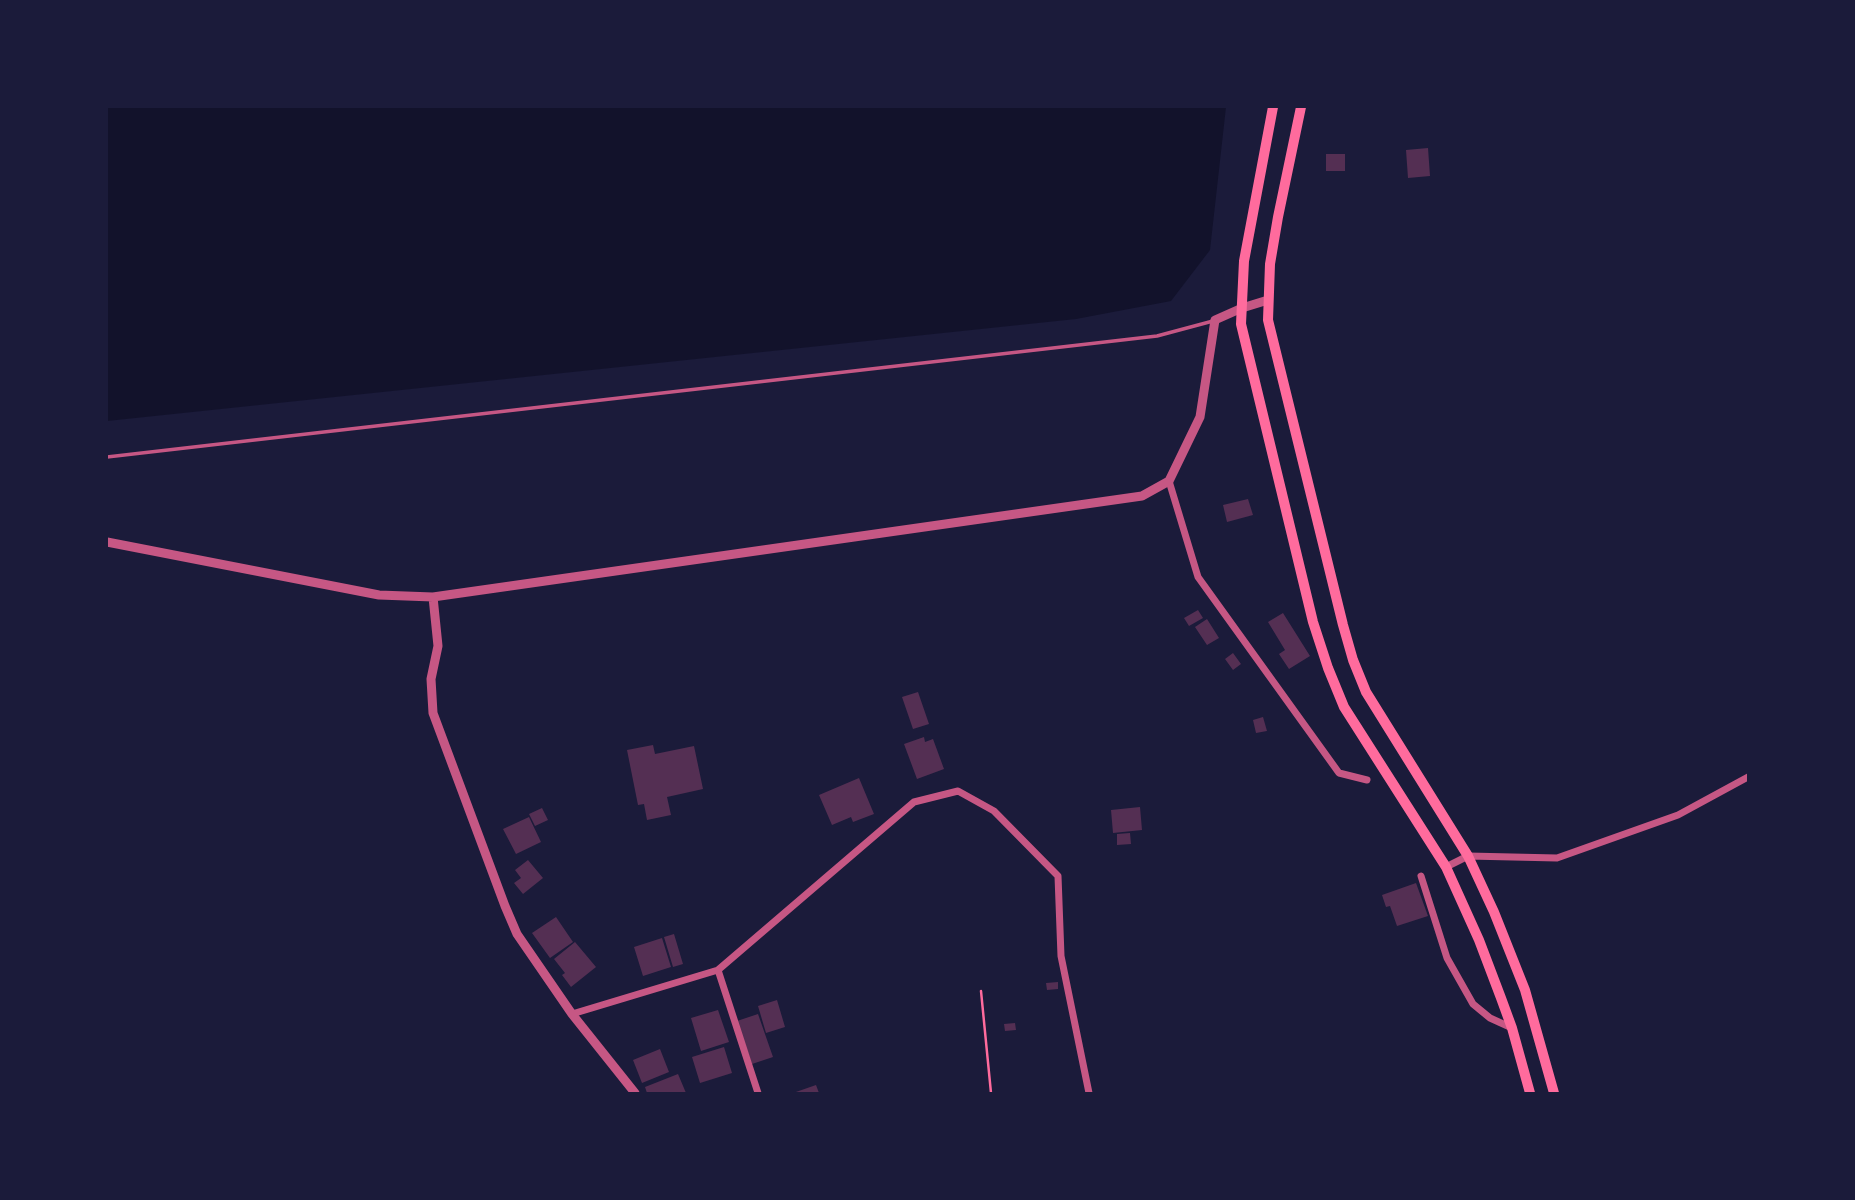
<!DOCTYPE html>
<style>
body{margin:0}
#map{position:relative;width:1855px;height:1200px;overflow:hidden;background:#1b1b3a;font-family:"Fira Sans",sans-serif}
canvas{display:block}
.frame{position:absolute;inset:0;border:108px solid #1b1b3a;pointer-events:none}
</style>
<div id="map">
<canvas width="1855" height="1200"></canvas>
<div class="frame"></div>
</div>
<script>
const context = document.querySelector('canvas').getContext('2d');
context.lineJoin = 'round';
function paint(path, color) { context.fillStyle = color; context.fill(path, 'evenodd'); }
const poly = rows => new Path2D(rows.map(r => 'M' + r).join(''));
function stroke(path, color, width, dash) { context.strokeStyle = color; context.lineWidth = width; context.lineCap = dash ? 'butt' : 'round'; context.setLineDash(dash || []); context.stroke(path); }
paint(poly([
 [107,107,1226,107,1210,250,1171,301,1076,319,107,421]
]), '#12122b');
paint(poly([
 [1428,148,1430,176,1408,178,1406,150],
 [1326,154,1345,154,1345,171,1326,171],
 [1248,499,1253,515,1227,522,1223,505],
 [1198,610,1203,618,1189,626,1184,618],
 [1283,613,1310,656,1289,669,1279,654,1285,650,1268,622],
 [1207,619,1219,638,1207,645,1195,627],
 [1233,653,1241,664,1233,670,1225,659],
 [918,692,929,724,913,729,902,697],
 [1263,717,1267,731,1256,733,1253,720],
 [924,737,925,742,933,739,944,769,917,779,904,744],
 [653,745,655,754,694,746,703,789,667,797,671,815,647,820,644,804,638,805,627,750],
 [859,778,874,814,853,822,851,817,832,825,819,795],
 [1140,807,1142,830,1113,833,1111,810],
 [542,808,548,820,535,826,529,814],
 [529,817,541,842,516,854,503,829],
 [1130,833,1131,844,1117,845,1117,834],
 [528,860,543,878,523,894,514,883,521,878,515,870],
 [1416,883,1428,916,1397,926,1390,906,1386,907,1382,895],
 [556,917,573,942,550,958,532,933],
 [674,934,683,964,673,967,664,937],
 [662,938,671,967,643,976,634,947],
 [575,942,596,967,571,987,562,975,565,973,554,959],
 [1058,982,1058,989,1047,990,1046,983],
 [777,1000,785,1027,766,1033,758,1006],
 [718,1010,729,1042,701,1051,691,1018],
 [758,1014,773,1057,752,1064,737,1021],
 [1015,1023,1016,1030,1005,1031,1004,1024],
 [724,1047,732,1073,700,1083,692,1057],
 [660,1049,669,1072,642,1083,633,1060],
 [678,1074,686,1093,647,1093,645,1087],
 [816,1085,819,1093,793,1093]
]), '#542f53');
stroke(poly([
 [981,991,991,1093]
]), '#ff6b9d', 2.5);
stroke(poly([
 [107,457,1157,336,1213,321]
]), '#c65784', 3.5);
stroke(poly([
 [1169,481,1198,577,1339,773,1367,780],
 [1446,867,1468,856,1557,858,1678,815,1748,777],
 [1421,876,1447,958,1473,1004,1490,1018,1512,1028],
 [718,970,758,1093],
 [572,1014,718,970,914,802,958,791,994,811,1058,876,1061,956,1089,1093]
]), '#c65784', 7);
stroke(poly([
 [107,542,379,595,433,597,1142,496,1169,481,1200,417,1215,320,1242,308,1268,300],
 [433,597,438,646,431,679,433,713,505,906,517,934,572,1014,635,1093]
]), '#c65784', 9);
stroke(poly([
 [1273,107,1244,261,1241,324,1313,622,1328,668,1344,707,1446,867,1479,940,1501,998,1512,1028,1530,1093],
 [1301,107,1278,217,1270,264,1268,320,1343,625,1353,660,1366,692,1468,856,1494,912,1525,990,1554,1093]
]), '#ff6b9d', 10);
</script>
